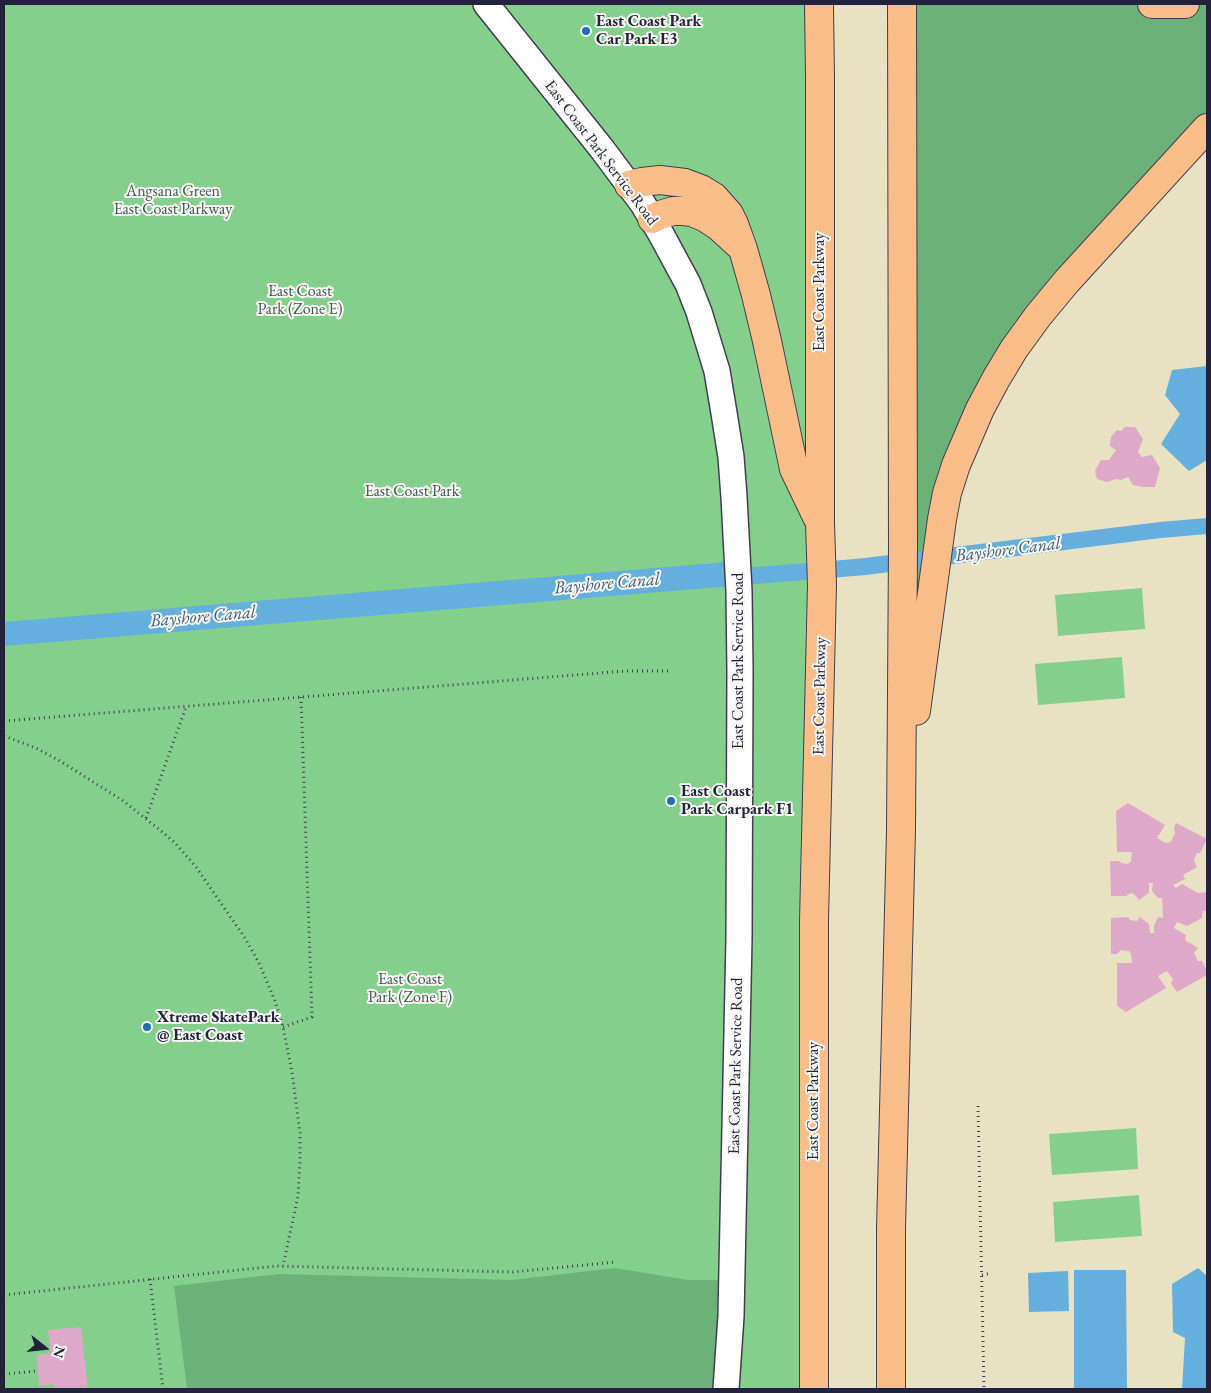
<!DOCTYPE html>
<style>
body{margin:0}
#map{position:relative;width:1211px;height:1393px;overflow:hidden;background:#e8e2c2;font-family:"EB Garamond",serif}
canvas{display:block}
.frame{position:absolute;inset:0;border:5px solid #22223b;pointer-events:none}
.north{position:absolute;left:20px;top:1323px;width:50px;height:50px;-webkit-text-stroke:4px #f6f6f2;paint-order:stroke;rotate:106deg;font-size:14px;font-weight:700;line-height:20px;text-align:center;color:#22223b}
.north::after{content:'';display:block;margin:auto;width:18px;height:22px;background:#22223b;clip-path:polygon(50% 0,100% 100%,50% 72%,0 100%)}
</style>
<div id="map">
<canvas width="1211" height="1393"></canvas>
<div class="frame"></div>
<div class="north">N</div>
</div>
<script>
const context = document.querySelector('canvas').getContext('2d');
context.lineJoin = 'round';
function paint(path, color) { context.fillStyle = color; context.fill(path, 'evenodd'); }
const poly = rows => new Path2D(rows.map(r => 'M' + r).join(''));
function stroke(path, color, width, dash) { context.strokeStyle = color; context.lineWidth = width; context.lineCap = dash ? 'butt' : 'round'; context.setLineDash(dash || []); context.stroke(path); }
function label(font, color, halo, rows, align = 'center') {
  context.font = font + ' "EB Garamond",serif'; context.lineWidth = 4; context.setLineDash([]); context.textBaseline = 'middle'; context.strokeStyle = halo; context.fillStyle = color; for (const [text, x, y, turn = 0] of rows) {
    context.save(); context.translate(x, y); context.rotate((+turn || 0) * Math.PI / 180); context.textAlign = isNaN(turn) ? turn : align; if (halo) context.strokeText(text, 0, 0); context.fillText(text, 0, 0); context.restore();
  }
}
paint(poly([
 [4,4,817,4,806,1389,4,1389],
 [1142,588,1145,629,1058,636,1055,595],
 [1122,657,1125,698,1038,705,1035,664],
 [1136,1128,1138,1169,1052,1175,1049,1134],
 [1139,1195,1142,1236,1055,1242,1053,1202]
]), '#85cf8c');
paint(poly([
 [902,4,1207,4,1207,124,1067,274,947,493,901,825],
 [615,1268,688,1280,731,1280,725,1389,187,1389,174,1286,279,1274,512,1280]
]), '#6cb278');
paint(poly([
 [1207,366,1207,460,1189,471,1161,444,1180,414,1165,395,1172,370],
 [1207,518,1207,534,1161,538,866,575,4,646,4,622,727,562,728,569,821,562,865,558,1160,522],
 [1198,1268,1207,1276,1207,1389,1182,1389,1185,1338,1173,1332,1172,1284],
 [1074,1270,1126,1270,1127,1389,1074,1389],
 [1068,1271,1069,1311,1029,1312,1028,1273]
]), '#64afdd');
paint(poly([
 [1125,427,1135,427,1143,439,1138,452,1142,457,1152,455,1160,468,1155,487,1143,487,1133,485,1128,477,1121,480,1116,479,1107,482,1097,479,1095,471,1101,460,1109,460,1116,450,1110,446,1111,437,1117,430,1121,431],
 [1128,803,1165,825,1157,838,1165,843,1171,842,1175,833,1174,828,1176,823,1207,839,1200,853,1197,853,1194,860,1197,867,1183,875,1185,879,1173,885,1176,888,1182,884,1198,893,1207,892,1207,911,1203,911,1202,918,1187,926,1177,922,1174,928,1186,935,1185,940,1198,948,1194,953,1198,961,1202,961,1207,971,1207,975,1177,992,1171,983,1173,979,1167,971,1158,976,1166,988,1126,1012,1117,1006,1117,963,1132,963,1131,954,1129,951,1121,950,1117,954,1111,954,1111,918,1128,917,1130,920,1137,921,1140,917,1149,924,1150,933,1154,933,1154,926,1158,917,1163,918,1162,898,1158,898,1152,891,1153,883,1149,883,1149,893,1139,900,1134,894,1130,893,1126,896,1111,896,1110,861,1119,861,1121,863,1128,864,1131,861,1132,852,1117,852,1116,811],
 [81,1327,88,1389,54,1389,54,1384,39,1386,37,1355,51,1353,48,1330]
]), '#dea9c8');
const minor = poly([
 [486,4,602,149,643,204,661,234,688,284,699,312,717,371,724,413,731,457,734,497,739,591,740,671,739,938,731,1316,726,1389]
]);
const highway = poly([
 [1152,4,1185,4],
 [629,185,642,182,660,180,685,183,701,189,714,197,729,214,734,224,743,249,756,295,767,341,794,469,817,517],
 [652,219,660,215,673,211,683,211,692,212,704,217,718,226,740,246],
 [916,711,942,519,947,493,956,465,980,409,996,379,1014,349,1038,316,1067,281,1207,128],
 [814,1389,814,921,822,585,820,523,820,77,819,4],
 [891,1389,891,1229,901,830,903,548,902,4]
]);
stroke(minor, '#403f4f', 28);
stroke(highway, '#403f4f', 30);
stroke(poly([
 [4,721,625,671,671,671],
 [4,736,36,748,60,761,122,800,160,830,174,842,196,867,245,938,259,963,275,1001,283,1027,292,1072,300,1133,300,1161,298,1196,283,1266],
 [146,818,186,707],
 [283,1027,312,1017,301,697],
 [978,1106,984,1389],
 [982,1275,991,1273],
 [150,1279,163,1389],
 [4,1295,276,1266,513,1272,615,1262],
 [4,1374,38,1371]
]), '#403f4f', 3, [1, 4]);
stroke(minor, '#fff', 25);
stroke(highway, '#f8bd89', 28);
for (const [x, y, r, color] of [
 [586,31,5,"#1f6fb2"],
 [671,801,5,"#1f6fb2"],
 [147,1027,5,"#1f6fb2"]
]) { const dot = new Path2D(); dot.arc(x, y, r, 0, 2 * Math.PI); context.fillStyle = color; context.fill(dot); stroke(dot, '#f6f6f2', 2); }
label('bold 16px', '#22223b', '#f6f6f2', [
 ["East Coast Park",596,22],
 ["Car Park E3",596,40],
 ["East Coast",681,792],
 ["Park Carpark F1",681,810],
 ["Xtreme SkatePark",157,1018],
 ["@ East Coast",157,1036]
], 'left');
label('16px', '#22223b', '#f6f6f2', [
 ["East Coast Park Service Road",601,153,53],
 ["East Coast Parkway",820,292,-90],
 ["East Coast Park Service Road",739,661,-90],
 ["East Coast Parkway",820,696,-89],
 ["East Coast Park Service Road",736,1066,-89],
 ["East Coast Parkway",814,1101,-90]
]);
label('16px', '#405653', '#f6f6f2', [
 ["Angsana Green",173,192],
 ["East Coast Parkway",173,210],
 ["East Coast",300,292],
 ["Park (Zone E)",300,310],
 ["East Coast Park",412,492],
 ["East Coast",410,980],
 ["Park (Zone F)",410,998]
]);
label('italic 18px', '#3c5a7c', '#f6f6f2', [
 ["Bayshore Canal",1008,550,-7],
 ["Bayshore Canal",607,584,-5],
 ["Bayshore Canal",203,617,-5]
]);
</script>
